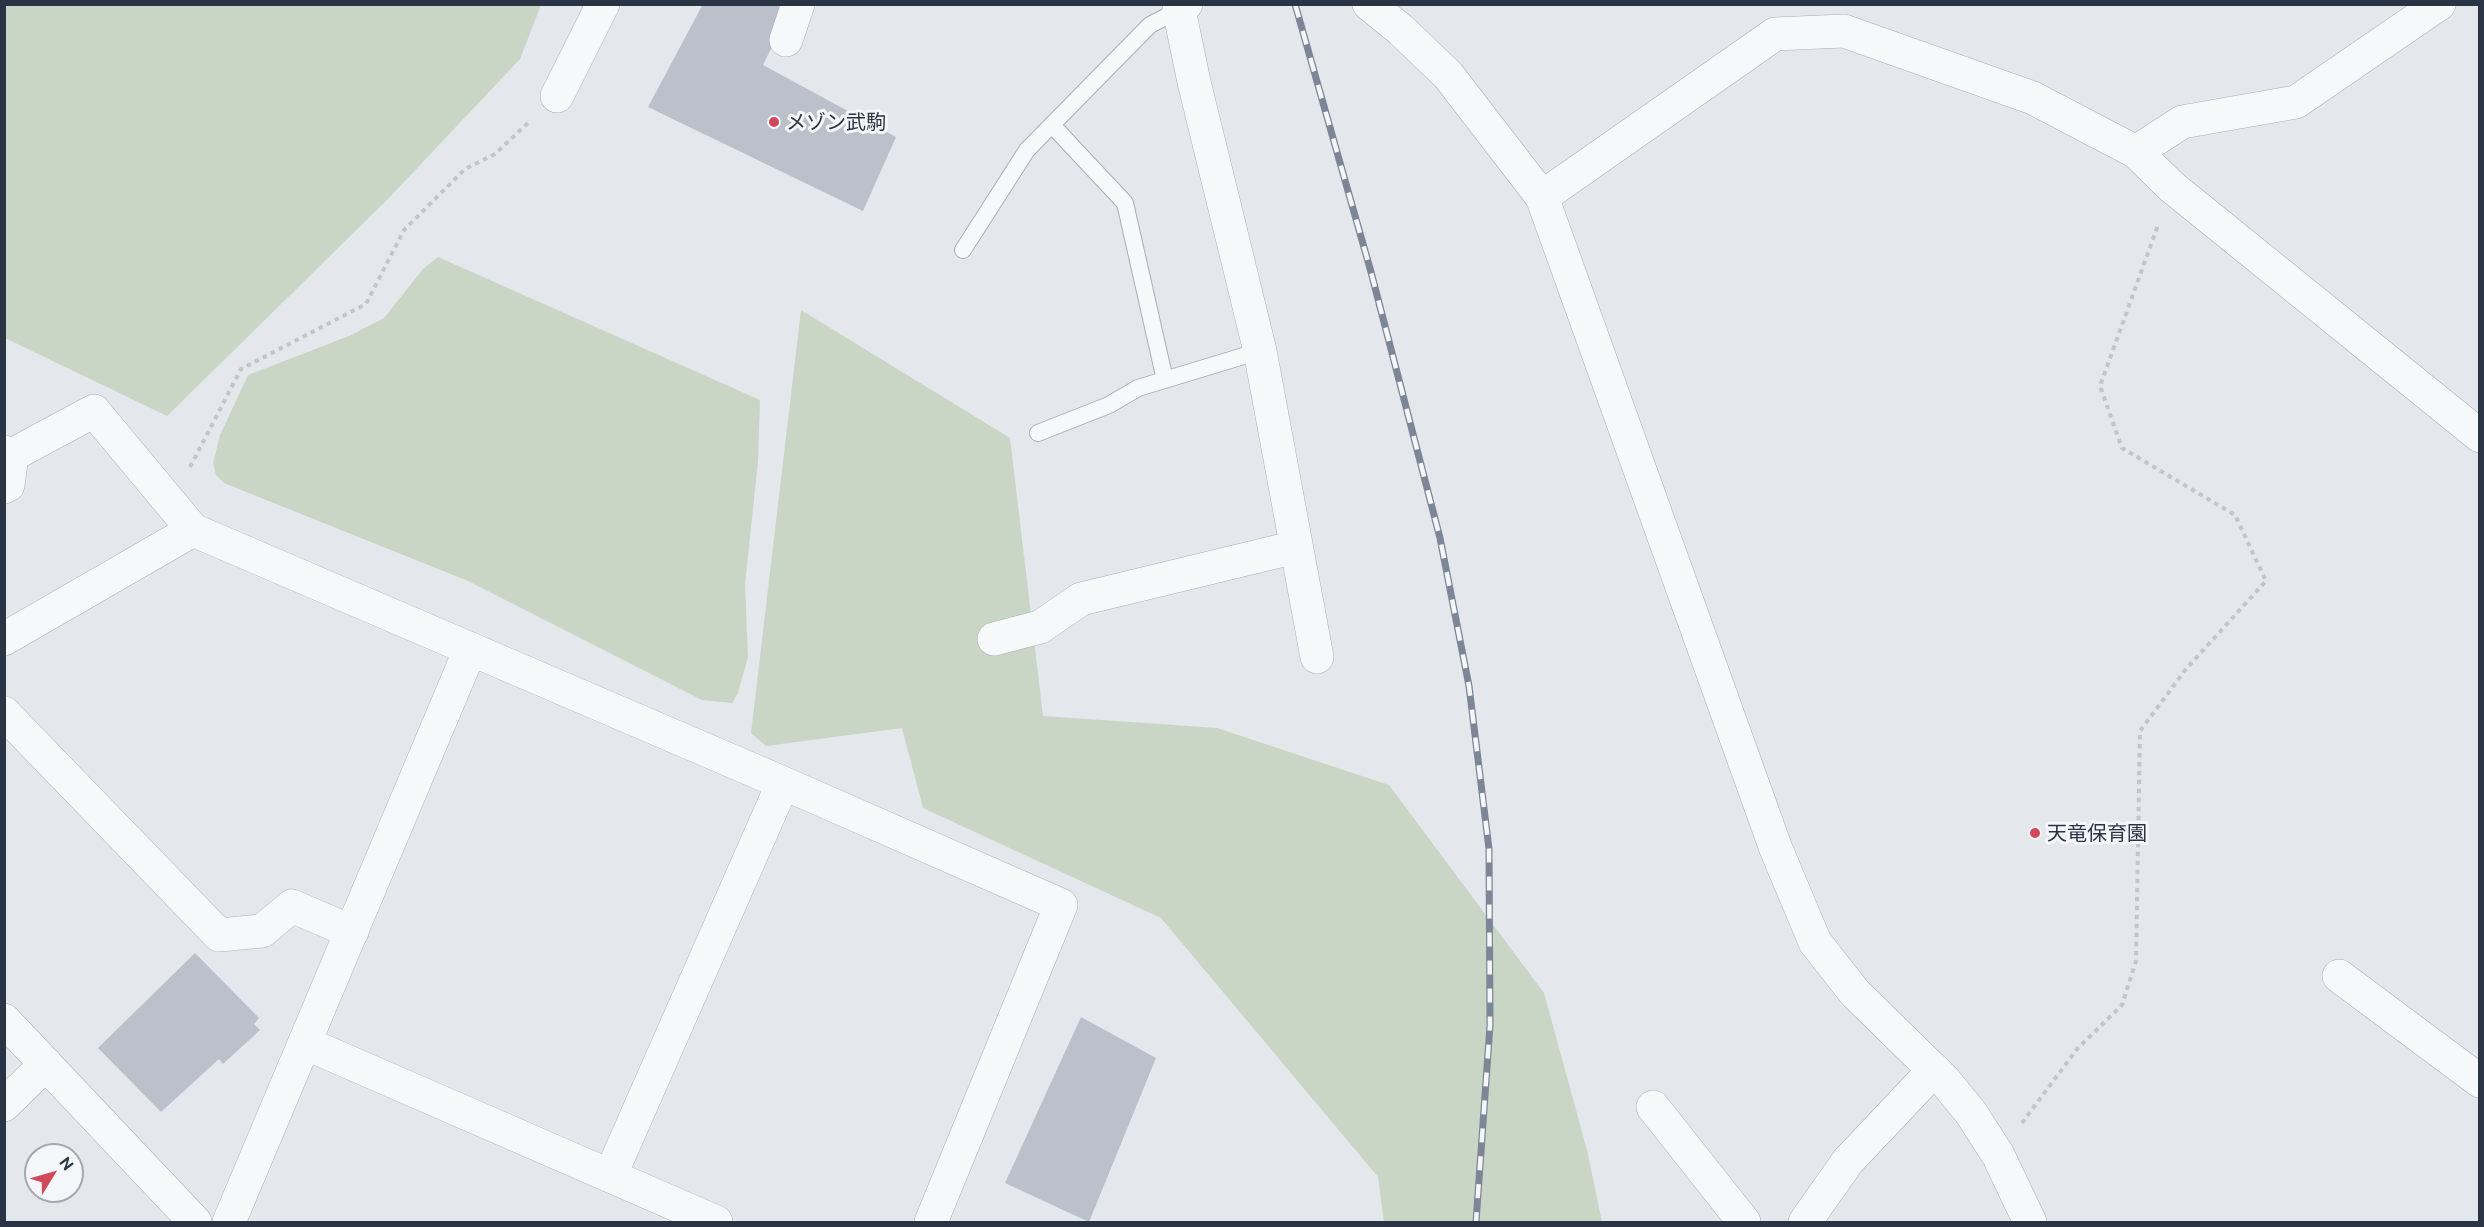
<!DOCTYPE html>
<meta charset="utf-8">
<style>
body{margin:0}
#map{position:relative;width:2484px;height:1227px;overflow:hidden;background:#e4e7ec;font-family:Ubuntu,sans-serif}
canvas{display:block}
.frame{position:absolute;inset:0;border:6px solid #2b3445;pointer-events:none}
.north{position:absolute;left:24px;top:1143px;width:60px;height:60px;box-sizing:border-box;background:#f4f6f9;border:2px solid #a4a8b1;border-radius:50%;rotate:53deg;font-size:16px;font-weight:700;line-height:24px;text-align:center;color:#2b3445}
.north::after{content:'';display:block;margin:auto;width:21px;height:27px;background:#d1495b;clip-path:polygon(50% 0,100% 100%,50% 72%,0 100%)}
</style>
<div id="map">
<canvas width="2484" height="1227"></canvas>
<div class="frame"></div>
<div class="north">N</div>
</div>
<script>
const context = document.querySelector('canvas').getContext('2d');
context.lineJoin = 'round';
function paint(path, color) { context.fillStyle = color; context.fill(path, 'evenodd'); }
const poly = rows => new Path2D(rows.map(r => 'M' + r).join(''));
function stroke(path, color, width, dash) { context.strokeStyle = color; context.lineWidth = width; context.lineCap = dash ? 'butt' : 'round'; context.setLineDash(dash || []); context.stroke(path); }
function label(font, color, halo, rows, align = 'center') {
  context.font = font + ' Ubuntu,"Noto Sans JP",sans-serif'; context.lineWidth = 6; context.setLineDash([]); context.textBaseline = 'middle'; context.strokeStyle = halo; context.fillStyle = color; for (const [text, x, y, turn = 0] of rows) {
    context.save(); context.translate(x, y); context.rotate((+turn || 0) * Math.PI / 180); context.textAlign = isNaN(turn) ? turn : align; if (halo) context.strokeText(text, 0, 0); context.fillText(text, 0, 0); context.restore();
  }
}
paint(poly([
 [4,5,5,4,541,5,520,59,388,199,167,416,5,338],
 [438,257,760,400,758,461,745,584,748,657,738,693,732,703,702,700,468,581,224,483,216,475,213,463,220,435,248,375,349,336,384,318,423,269],
 [801,310,1010,438,1043,716,1217,728,1389,785,1544,993,1587,1150,1602,1222,1384,1222,1378,1177,1161,918,923,808,902,728,766,746,751,733]
]), '#c9d6c5');
paint(poly([
 [703,4,793,4,763,65,896,137,863,211,648,107],
 [195,953,259,1018,254,1024,260,1030,223,1064,219,1059,161,1112,98,1048],
 [1081,1017,1156,1058,1089,1222,1005,1183]
]), '#bbc0ca');
const service = poly([
 [1052,125,1125,203,1165,380],
 [963,250,1027,150,1150,25,1179,10],
 [1038,433,1109,405,1138,388,1260,351]
]);
const minor = poly([
 [1186,4,1179,10,1194,82,1260,351,1317,657],
 [786,40,798,4],
 [557,96,603,4],
 [2136,152,2182,122,2296,102,2439,4],
 [1542,197,1775,34,1844,31,2033,98,2136,152,2172,187,2480,436],
 [4,452,12,455,94,411,193,530],
 [4,487,8,485,12,455],
 [4,639,193,530,783,783,1061,905,931,1222],
 [994,639,1040,627,1081,599,1296,547],
 [4,713,219,935,262,931,292,906,352,932],
 [2339,976,2480,1081],
 [4,1020,195,1222],
 [305,1043,716,1222],
 [4,1105,46,1064],
 [1653,1107,1744,1222],
 [610,1176,783,783],
 [229,1222,470,650],
 [1805,1222,1848,1161,1934,1070]
]);
const tertiary = poly([
 [1369,4,1401,30,1448,75,1542,197,1776,849,1815,942,1855,993,1945,1081,1971,1113,1998,1155,2030,1222]
]);
stroke(service, '#a9aeb7', 18);
stroke(minor, '#a9aeb7', 34);
stroke(tertiary, '#a9aeb7', 34);
stroke(poly([
 [190,467,241,369,366,304,404,230,465,169,495,154,530,121],
 [2022,1123,2077,1049,2122,1005,2136,961,2140,731,2186,669,2266,581,2235,515,2122,448,2100,386,2158,225]
]), '#c2c5cb', 4, [4.5, 4.5]);
stroke(service, '#f7f8fa', 16);
stroke(minor, '#f7f8fa', 33);
stroke(tertiary, '#f7f8fa', 33);
const rail = poly([
 [1295,4,1371,272,1440,538,1469,686,1489,849,1490,1025,1476,1222]
]);
stroke(rail, '#7d8696', 7);
stroke(rail, '#f4f6f9', 4.5, [14]);
for (const [x, y, r, color] of [
 [774,122,6,"#d1495b"],
 [2035,833,6,"#d1495b"]
]) { const dot = new Path2D(); dot.arc(x, y, r, 0, 2 * Math.PI); context.fillStyle = color; context.fill(dot); stroke(dot, '#f4f6f9', 2); }
label('20px', '#2b3445', '#f4f6f9', [
 ["メゾン武駒",786,122],
 ["天竜保育園",2047,833]
], 'left');
</script>
